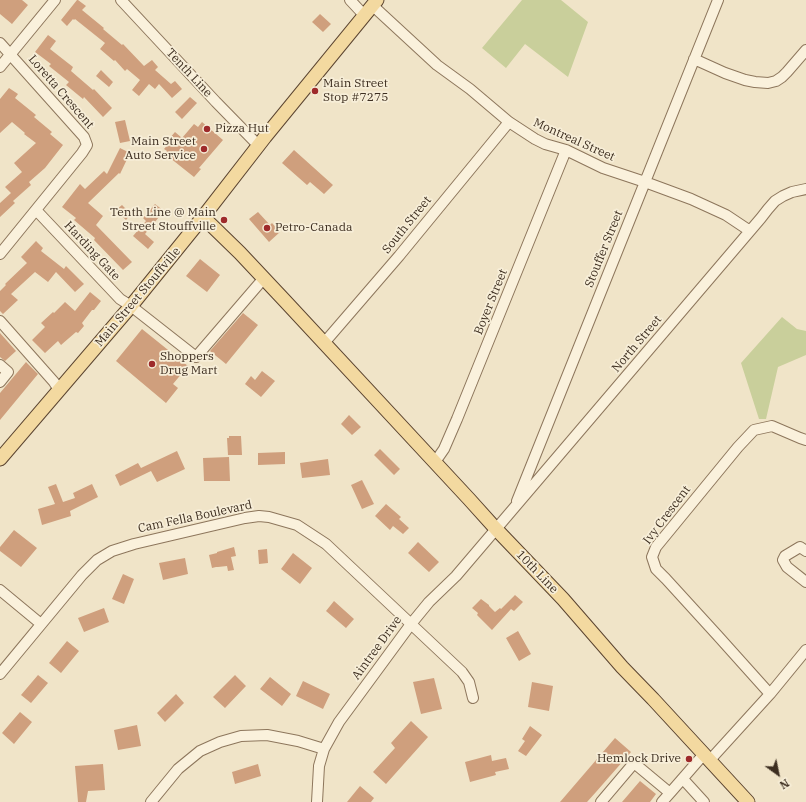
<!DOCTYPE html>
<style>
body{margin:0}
#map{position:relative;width:806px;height:802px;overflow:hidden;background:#f0e4c8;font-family:"IBM Plex Serif",serif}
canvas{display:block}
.north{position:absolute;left:758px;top:754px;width:40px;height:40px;-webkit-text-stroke:3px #f7eed8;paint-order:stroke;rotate:147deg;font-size:11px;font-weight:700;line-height:16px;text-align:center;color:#3d2e20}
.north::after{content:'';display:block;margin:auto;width:14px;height:18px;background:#3d2e20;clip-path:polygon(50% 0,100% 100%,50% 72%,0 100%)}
</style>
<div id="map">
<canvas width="806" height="802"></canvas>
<div class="north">N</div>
</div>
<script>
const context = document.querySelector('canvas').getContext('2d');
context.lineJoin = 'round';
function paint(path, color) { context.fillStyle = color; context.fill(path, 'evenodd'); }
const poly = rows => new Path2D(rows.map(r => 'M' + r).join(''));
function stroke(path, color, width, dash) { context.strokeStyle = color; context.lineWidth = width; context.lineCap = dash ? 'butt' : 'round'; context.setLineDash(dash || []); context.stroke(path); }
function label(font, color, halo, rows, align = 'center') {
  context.font = font + ' "IBM Plex Serif",serif'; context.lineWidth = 3.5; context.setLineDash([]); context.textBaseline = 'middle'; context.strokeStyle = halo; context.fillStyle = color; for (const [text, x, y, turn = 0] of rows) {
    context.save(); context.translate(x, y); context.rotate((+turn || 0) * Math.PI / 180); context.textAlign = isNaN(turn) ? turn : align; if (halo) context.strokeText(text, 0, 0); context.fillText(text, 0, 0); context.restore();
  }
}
paint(poly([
 [522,0,561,0,588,22,568,77,525,44,506,68,482,48],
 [782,317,797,329,806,331,806,355,778,367,766,419,759,419,741,363]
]), '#c9cf9b');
paint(poly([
 [0,0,22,0,28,5,12,24,0,14],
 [77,0,78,0,86,6,82,10,104,28,103,29,122,45,123,44,144,66,152,60,158,67,155,70,171,84,175,81,182,89,172,98,159,84,155,89,149,84,139,96,132,90,140,80,127,69,125,71,115,60,114,61,100,49,105,43,75,19,74,20,73,19,67,26,61,20],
 [320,14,331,24,323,32,312,22],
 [48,35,56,41,50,49,73,67,71,71,93,90,94,89,112,108,103,117,84,97,83,99,66,85,69,82,49,66,51,64,35,52],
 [101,70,113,82,109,87,96,76],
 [9,88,18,94,15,98,36,115,34,117,52,132,50,134,63,145,45,168,29,182,31,185,13,201,15,203,0,217,0,203,11,193,5,187,22,172,14,163,36,143,24,134,25,133,12,122,0,133,0,99],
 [190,97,197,103,182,119,175,112],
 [125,120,130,141,120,143,115,122],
 [202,122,223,140,199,168,201,169,194,177,165,154,167,151,164,149,171,141,169,139,175,132,182,138,194,124,198,127],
 [120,148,130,153,120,174,119,173,88,203,103,216,96,225,132,262,123,270,94,240,95,238,74,220,76,218,62,207,80,184,85,189,104,171,107,174],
 [294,150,333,185,324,194,310,182,307,185,282,163],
 [155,204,164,211,145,234,154,242,148,249,133,236,146,221,143,218],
 [122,205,131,214,126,220,116,210],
 [258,212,270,225,272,223,280,232,269,242,249,219],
 [36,241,43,248,41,251,64,269,66,266,84,284,75,292,56,272,48,282,35,272,11,294,18,300,3,314,0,311,0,291,6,285,5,284,27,263,21,257],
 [200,259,220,275,207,292,186,276],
 [90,292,101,301,94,310,92,310,82,323,84,326,78,333,76,332,61,345,58,341,45,353,32,340,45,327,41,323,53,312,54,313,65,302,75,311],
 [243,313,258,325,226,364,210,351],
 [142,329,188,366,173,384,178,388,166,403,116,361],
 [0,333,16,351,5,361,0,357],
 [26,362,38,374,0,420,0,393],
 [262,371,275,381,261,397,245,384,251,376,255,380],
 [349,415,361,427,352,435,341,424],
 [229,436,241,436,242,455,228,455,227,438,229,438],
 [380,449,400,469,394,475,374,455],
 [177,451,185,469,157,482,151,471,120,486,115,475,138,463,141,468],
 [285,452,285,464,258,465,258,453],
 [229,457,230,481,204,481,203,458],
 [328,459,330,475,302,478,300,463],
 [362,480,374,504,362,509,351,485],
 [56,484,63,502,75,498,73,493,92,484,98,497,70,511,71,516,42,525,38,509,55,504,48,487],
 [386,504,401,517,399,519,409,528,403,534,393,526,390,530,375,516],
 [14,530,37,548,21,567,0,551,0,547],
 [418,542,439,562,429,572,408,553],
 [234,547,236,556,231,557,234,570,228,571,227,566,218,567,216,567,212,568,209,555,217,553,217,552],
 [267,549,268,563,259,564,258,550],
 [293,553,312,568,300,584,281,569],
 [185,558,188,574,163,580,159,563],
 [123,574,134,579,124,604,112,599],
 [515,595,523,602,514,611,511,609,492,630,477,615,478,613,472,608,481,599,489,605,489,606,495,612,500,608,501,609],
 [334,601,354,619,346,628,326,611],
 [104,608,109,622,84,632,78,618],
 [518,631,531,654,519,661,506,638],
 [67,641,79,651,61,673,49,663],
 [38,675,48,683,31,703,21,695],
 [235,675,246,686,225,708,213,697],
 [270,677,291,694,282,706,260,689],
 [434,678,442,709,421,714,413,682],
 [303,681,330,694,323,709,296,696],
 [532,682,553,686,549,711,528,707],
 [176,694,184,703,165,722,157,713],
 [20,712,32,722,14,744,2,733],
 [411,721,428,737,386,784,373,772,395,748,391,743],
 [137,725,141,746,118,750,114,730],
 [530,726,542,735,526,756,518,751,525,741,522,739],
 [615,738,631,752,596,792,587,802,560,802],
 [491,755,492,761,506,758,509,769,495,772,496,775,470,782,465,762],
 [103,764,105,790,88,791,86,802,78,802,75,766],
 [258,764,261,776,235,784,232,772],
 [640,781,656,794,650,802,622,802],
 [360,786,374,798,371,802,347,802]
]), '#cf9f7d');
const minor = poly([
 [121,0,216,102,258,145],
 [350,0,364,15],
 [372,5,437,65,470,89,509,122,535,139,545,144,566,150,603,168,645,182,691,199,726,215,750,231],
 [0,43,84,137,87,145,82,153,0,254],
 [694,59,725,73,745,80,755,82,768,83,776,81,782,77,787,72,806,50],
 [0,67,55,0],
 [36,210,120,299,131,306,196,357,264,278],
 [0,321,54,382,59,390],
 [324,343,399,256,509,122],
 [0,365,8,372,0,382],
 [435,462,444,449,457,419,566,150],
 [517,501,718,0],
 [806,551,800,547,785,556,783,560,787,567,806,582],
 [0,590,41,624],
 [0,674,82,575,97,560,112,551,134,544,245,518,259,516,269,517,297,525,326,544,462,672,469,682,473,698],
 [770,694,718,636,666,579,656,569,652,557,656,547,738,447,754,430,772,426,800,438,806,440],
 [710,760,770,694,806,650],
 [683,779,704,802],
 [151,802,178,769,200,751,220,742,241,736,267,735,298,741,324,749],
 [317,802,319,766,324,749,339,722,411,624,429,602,456,576,761,218,768,209,775,201,783,196,792,192,806,189],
 [601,802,634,763,670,793,704,754],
 [662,802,670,793]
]);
const major = poly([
 [203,217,240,253,286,302,469,499,496,529,563,599,622,667,653,699,748,802],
 [0,459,131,306,203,217,265,137,377,0]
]);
stroke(minor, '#8d765c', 12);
stroke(major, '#5b4430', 15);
stroke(minor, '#faf1dc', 10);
stroke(major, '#f3d9a0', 13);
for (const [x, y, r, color] of [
 [315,91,4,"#9e2a2b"],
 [207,129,4,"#9e2a2b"],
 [204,149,4,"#9e2a2b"],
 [224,220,4,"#9e2a2b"],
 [267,228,4,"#9e2a2b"],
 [152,364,4,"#9e2a2b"],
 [689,759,4,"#9e2a2b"]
]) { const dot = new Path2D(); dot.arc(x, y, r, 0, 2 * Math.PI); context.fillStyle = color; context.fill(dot); stroke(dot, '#f7eed8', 1.5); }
label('12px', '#3d2e20', '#f7eed8', [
 ["Tenth Line",189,73,47],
 ["Loretta Crescent",61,92,49],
 ["Montreal Street",574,140,24],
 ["South Street",407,225,-51],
 ["Stouffer Street",604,249,-68],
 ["Harding Gate",92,251,47],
 ["Main Street Stouffville",138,297,-50],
 ["Boyer Street",491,302,-68],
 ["North Street",637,344,-50],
 ["Ivy Crescent",667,515,-53],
 ["Cam Fella Boulevard",195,517,-12],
 ["10th Line",537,572,46],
 ["Aintree Drive",377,648,-54]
]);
label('12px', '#3d2e20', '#f7eed8', [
 ["Main Street",323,84],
 ["Stop #7275",323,98],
 ["Pizza Hut",215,129],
 ["Main Street",196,142,"right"],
 ["Auto Service",196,156,"right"],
 ["Tenth Line @ Main",216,213,"right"],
 ["Street Stouffville",216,227,"right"],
 ["Petro-Canada",275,228],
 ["Shoppers",160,357],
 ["Drug Mart",160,371],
 ["Hemlock Drive",681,759,"right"]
], 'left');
</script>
